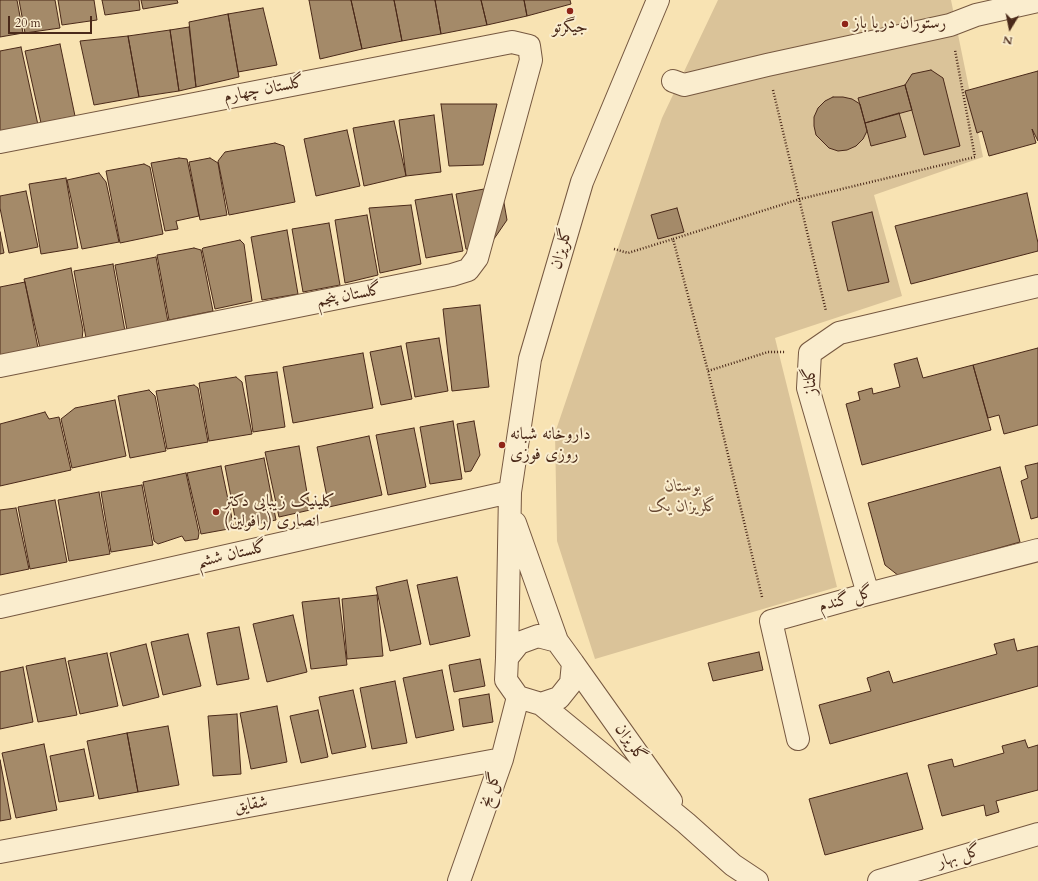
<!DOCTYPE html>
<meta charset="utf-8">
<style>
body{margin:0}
#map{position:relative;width:1038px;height:881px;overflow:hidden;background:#f8e3b3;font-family:Cardo,serif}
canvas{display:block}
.north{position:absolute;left:990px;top:8px;width:40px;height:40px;-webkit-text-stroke:3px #faedce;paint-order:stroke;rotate:190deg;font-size:11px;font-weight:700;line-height:16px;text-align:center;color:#4a2919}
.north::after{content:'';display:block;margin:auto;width:14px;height:18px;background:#4a2919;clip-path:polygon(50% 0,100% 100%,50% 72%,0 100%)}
.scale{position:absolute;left:8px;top:16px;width:84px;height:18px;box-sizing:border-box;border:2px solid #4a2919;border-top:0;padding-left:5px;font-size:12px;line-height:14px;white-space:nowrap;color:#4a2919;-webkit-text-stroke:3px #faedce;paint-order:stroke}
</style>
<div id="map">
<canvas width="1038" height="881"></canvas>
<div class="north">N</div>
<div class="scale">20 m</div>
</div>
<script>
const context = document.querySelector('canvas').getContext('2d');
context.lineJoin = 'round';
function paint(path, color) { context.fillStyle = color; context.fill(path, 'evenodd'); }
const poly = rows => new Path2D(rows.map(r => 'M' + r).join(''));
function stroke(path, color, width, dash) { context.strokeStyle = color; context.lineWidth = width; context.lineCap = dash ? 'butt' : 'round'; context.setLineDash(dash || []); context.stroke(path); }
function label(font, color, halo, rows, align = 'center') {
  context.font = font + ' Cardo,Amiri,serif'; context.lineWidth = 4; context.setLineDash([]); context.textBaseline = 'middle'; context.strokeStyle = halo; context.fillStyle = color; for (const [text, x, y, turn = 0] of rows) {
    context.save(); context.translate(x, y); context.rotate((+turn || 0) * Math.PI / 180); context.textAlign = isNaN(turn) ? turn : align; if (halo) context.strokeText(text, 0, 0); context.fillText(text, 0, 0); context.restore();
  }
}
paint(poly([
 [718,0,951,0,983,157,874,195,902,296,775,338,837,587,595,659,557,541,555,433,662,118]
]), '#dac399');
const building = poly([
 [0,0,17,0,23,33,0,37,0,0],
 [19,0,55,0,60,28,25,33,19,0],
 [58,0,94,0,97,20,62,25,58,0],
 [102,0,139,0,140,10,105,15,102,0],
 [141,0,177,0,178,3,143,9,141,0],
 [309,0,351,0,362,49,320,59,309,0],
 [351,0,394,0,402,41,362,49,351,0],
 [394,0,435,0,441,34,402,41,394,0],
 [435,0,481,0,487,25,441,34,435,0],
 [481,0,524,0,527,16,487,25,481,0],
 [524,0,570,0,571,4,527,16,524,0],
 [263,8,277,65,238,72,228,14,263,8],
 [228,14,239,77,196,87,189,22,228,14],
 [189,27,196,87,179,91,170,30,189,27],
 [170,30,179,91,139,97,128,36,170,30],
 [128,36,139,97,94,105,80,41,128,36],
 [60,44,75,116,41,123,25,51,60,44],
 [21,47,38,125,0,133,0,51,21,47],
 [931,70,943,78,960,146,924,155,905,85,912,74,931,70],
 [1038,71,1038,141,1032,129,1036,143,989,156,982,131,977,133,965,91,1038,71],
 [905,85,912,110,865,123,858,98,905,85],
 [833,97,843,97,852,99,860,104,865,123,867,131,863,139,856,146,847,150,838,151,829,148,816,135,814,126,814,117,818,108,825,101,833,97],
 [441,104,497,104,483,165,449,166,441,104],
 [899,113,906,137,871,146,865,123,899,113],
 [434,115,441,172,406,176,399,120,434,115],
 [394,121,406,176,364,186,353,128,394,121],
 [347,130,360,186,316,196,304,139,347,130],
 [275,143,284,146,295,202,229,215,218,161,225,152,275,143],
 [179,158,187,159,199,216,176,221,178,229,165,231,151,163,179,158],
 [210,158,218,163,227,215,200,220,189,162,210,158],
 [144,164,150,167,163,234,120,243,106,171,144,164],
 [99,173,106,182,119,242,82,249,67,180,99,173],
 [66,178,78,248,41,254,29,184,66,178],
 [501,186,507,220,485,252,466,249,456,194,501,186],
 [26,191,38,247,9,253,0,208,0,196,26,191],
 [1027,193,1038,243,1038,251,911,284,895,226,1027,193],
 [452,194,463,251,426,258,415,200,452,194],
 [411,205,421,264,380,273,369,208,411,205],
 [677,208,684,232,658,239,651,215,677,208],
 [872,212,889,282,848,291,832,222,872,212],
 [367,215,378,275,345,283,335,220,367,215],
 [329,223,340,285,303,292,292,229,329,223],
 [287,230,298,294,262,300,251,237,287,230],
 [0,232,4,253,0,254,0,232],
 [240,240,244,244,252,301,215,309,202,249,203,248,240,240],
 [194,248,201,250,213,311,169,320,157,255,194,248],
 [156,257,168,322,127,330,115,265,156,257],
 [113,264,125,331,86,338,74,271,113,264],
 [71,268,83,330,82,339,40,348,24,279,71,268],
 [25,282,38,348,0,355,0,287,25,282],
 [480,305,489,387,452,391,443,309,480,305],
 [439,338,448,391,415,397,406,343,439,338],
 [401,346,412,399,381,405,370,352,401,346],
 [1038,348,1038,425,1004,434,999,415,988,418,973,365,1038,348],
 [363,353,373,408,293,423,283,367,363,353],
 [917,358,923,378,973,365,991,430,862,465,846,404,860,400,858,392,872,388,873,394,900,387,894,364,917,358],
 [277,372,285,427,253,432,245,376,277,372],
 [236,377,242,382,252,434,209,441,199,383,236,377],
 [194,385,198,388,208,442,167,449,156,391,194,385],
 [149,390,155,396,166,451,130,458,118,396,149,390],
 [115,400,126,456,72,468,61,419,75,408,115,400],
 [45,412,49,419,59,417,71,470,0,486,0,424,45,412],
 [453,421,462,479,430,484,420,427,453,421],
 [474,421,480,455,471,471,465,472,457,424,474,421],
 [414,428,426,487,388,495,376,435,414,428],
 [369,436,382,495,329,507,317,447,369,436],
 [299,446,310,510,279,517,265,452,299,446],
 [264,458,276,520,237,528,225,466,264,458],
 [1038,463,1038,517,1031,519,1021,481,1028,478,1025,466,1038,463],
 [221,466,234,528,201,534,187,473,221,466],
 [1000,467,1020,542,899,576,885,565,868,503,1000,467],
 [186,473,199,533,198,539,185,541,182,536,158,544,154,541,143,482,186,473],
 [142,485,153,545,111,552,101,492,142,485],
 [99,492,110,554,69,561,58,500,99,492],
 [55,500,67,562,30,569,18,507,55,500],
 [16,508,29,569,0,575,0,510,16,508],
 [457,577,470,636,430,645,417,585,457,577],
 [407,580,421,644,390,651,376,587,407,580],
 [377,595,383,656,347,659,342,599,377,595],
 [339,598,347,665,311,669,302,602,339,598],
 [293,615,307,672,267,682,253,624,293,615],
 [239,627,249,679,217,685,207,633,239,627],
 [188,634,201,686,163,695,151,642,188,634],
 [1014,639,1017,651,1038,646,1038,686,830,744,819,705,871,691,867,678,889,671,893,683,997,654,994,644,1014,639],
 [146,644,159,697,123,706,110,653,146,644],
 [759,652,763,670,713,681,708,663,759,652],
 [107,653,118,706,80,714,68,661,107,653],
 [65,658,77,715,38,722,26,666,65,658],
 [480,659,485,686,454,692,449,665,480,659],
 [23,667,33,722,0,729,0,672,23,667],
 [442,670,454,730,416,738,403,678,442,670],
 [395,681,407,743,372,749,360,688,395,681],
 [353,690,366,747,332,754,319,697,353,690],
 [489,694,493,722,463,727,459,699,489,694],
 [277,706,287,762,251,769,240,713,277,706],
 [318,710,328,757,301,763,290,716,318,710],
 [237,714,241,774,213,776,208,716,237,714],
 [168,726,179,785,138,792,127,733,168,726],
 [127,733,138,792,99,799,87,741,127,733],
 [1025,740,1028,748,1038,745,1038,790,996,801,999,812,986,816,984,805,942,816,928,765,952,759,954,767,1004,753,1002,746,1025,740],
 [44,744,57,810,16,818,2,753,44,744],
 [84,749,94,796,59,802,50,756,84,749],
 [0,760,11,819,0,821,0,760],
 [907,773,923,829,825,855,809,799,907,773]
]);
paint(building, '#a48a69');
stroke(building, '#4a2919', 1);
const minor = poly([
 [673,81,684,85,767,65,950,25,976,15,1038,1],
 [0,142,512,42,529,46,531,60,477,258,468,270,452,275,0,366],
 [515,523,557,641],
 [868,594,808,388,810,353,839,333,1038,286],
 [0,607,510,492],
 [538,636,557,641,573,663,571,683,559,698,541,704,518,697,506,680,507,658,519,643,538,636],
 [507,658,510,492,530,359,582,182,658,0],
 [573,663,671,801],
 [541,704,686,823,733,865,757,881],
 [798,739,771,621,868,594,1038,550],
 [0,852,502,759],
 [459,881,502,759,518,697],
 [879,881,1038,834]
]);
stroke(minor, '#765840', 24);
stroke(poly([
 [773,90,826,311],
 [614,249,628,253,673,239],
 [708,371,768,352,785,352],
 [762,597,708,371,673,239,800,199,975,157,955,50]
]), '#4a2919', 2.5, [1, 2]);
stroke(minor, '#faedce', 22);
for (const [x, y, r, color] of [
 [570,11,4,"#8f2418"],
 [845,24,4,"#8f2418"],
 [502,445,4,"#8f2418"],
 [216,512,4,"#8f2418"]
]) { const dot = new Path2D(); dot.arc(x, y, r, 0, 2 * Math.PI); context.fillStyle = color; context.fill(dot); stroke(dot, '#faedce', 1.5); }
label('17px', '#4a2919', '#faedce', [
 ["رستوران دریا باز",853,24],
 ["جیگرتو",570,28,"center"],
 ["داروخانه شبانه",510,435],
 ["روزی فوزی",510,455],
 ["کلینیک زیبایی دکتر",224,502],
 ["انصاری (رافولین)",224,522]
], 'left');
label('17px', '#4a2919', '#faedce', [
 ["گلستان چهارم",264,90,-11],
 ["گلریزان",562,249,-74],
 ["گلستان پنجم",349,296,-11],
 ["گلناز",811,381,-94],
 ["گلستان ششم",232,555,-13],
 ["گل گندم",846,600,-16],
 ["گلریزان",630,743,55],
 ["گل یخ",491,790,-71],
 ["شقایق",251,805,-10],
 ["گل بهار",959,857,-17]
]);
label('italic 17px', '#674833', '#faedce', [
 ["بوستان",683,487],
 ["گلریزان یک",683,507]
]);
</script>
